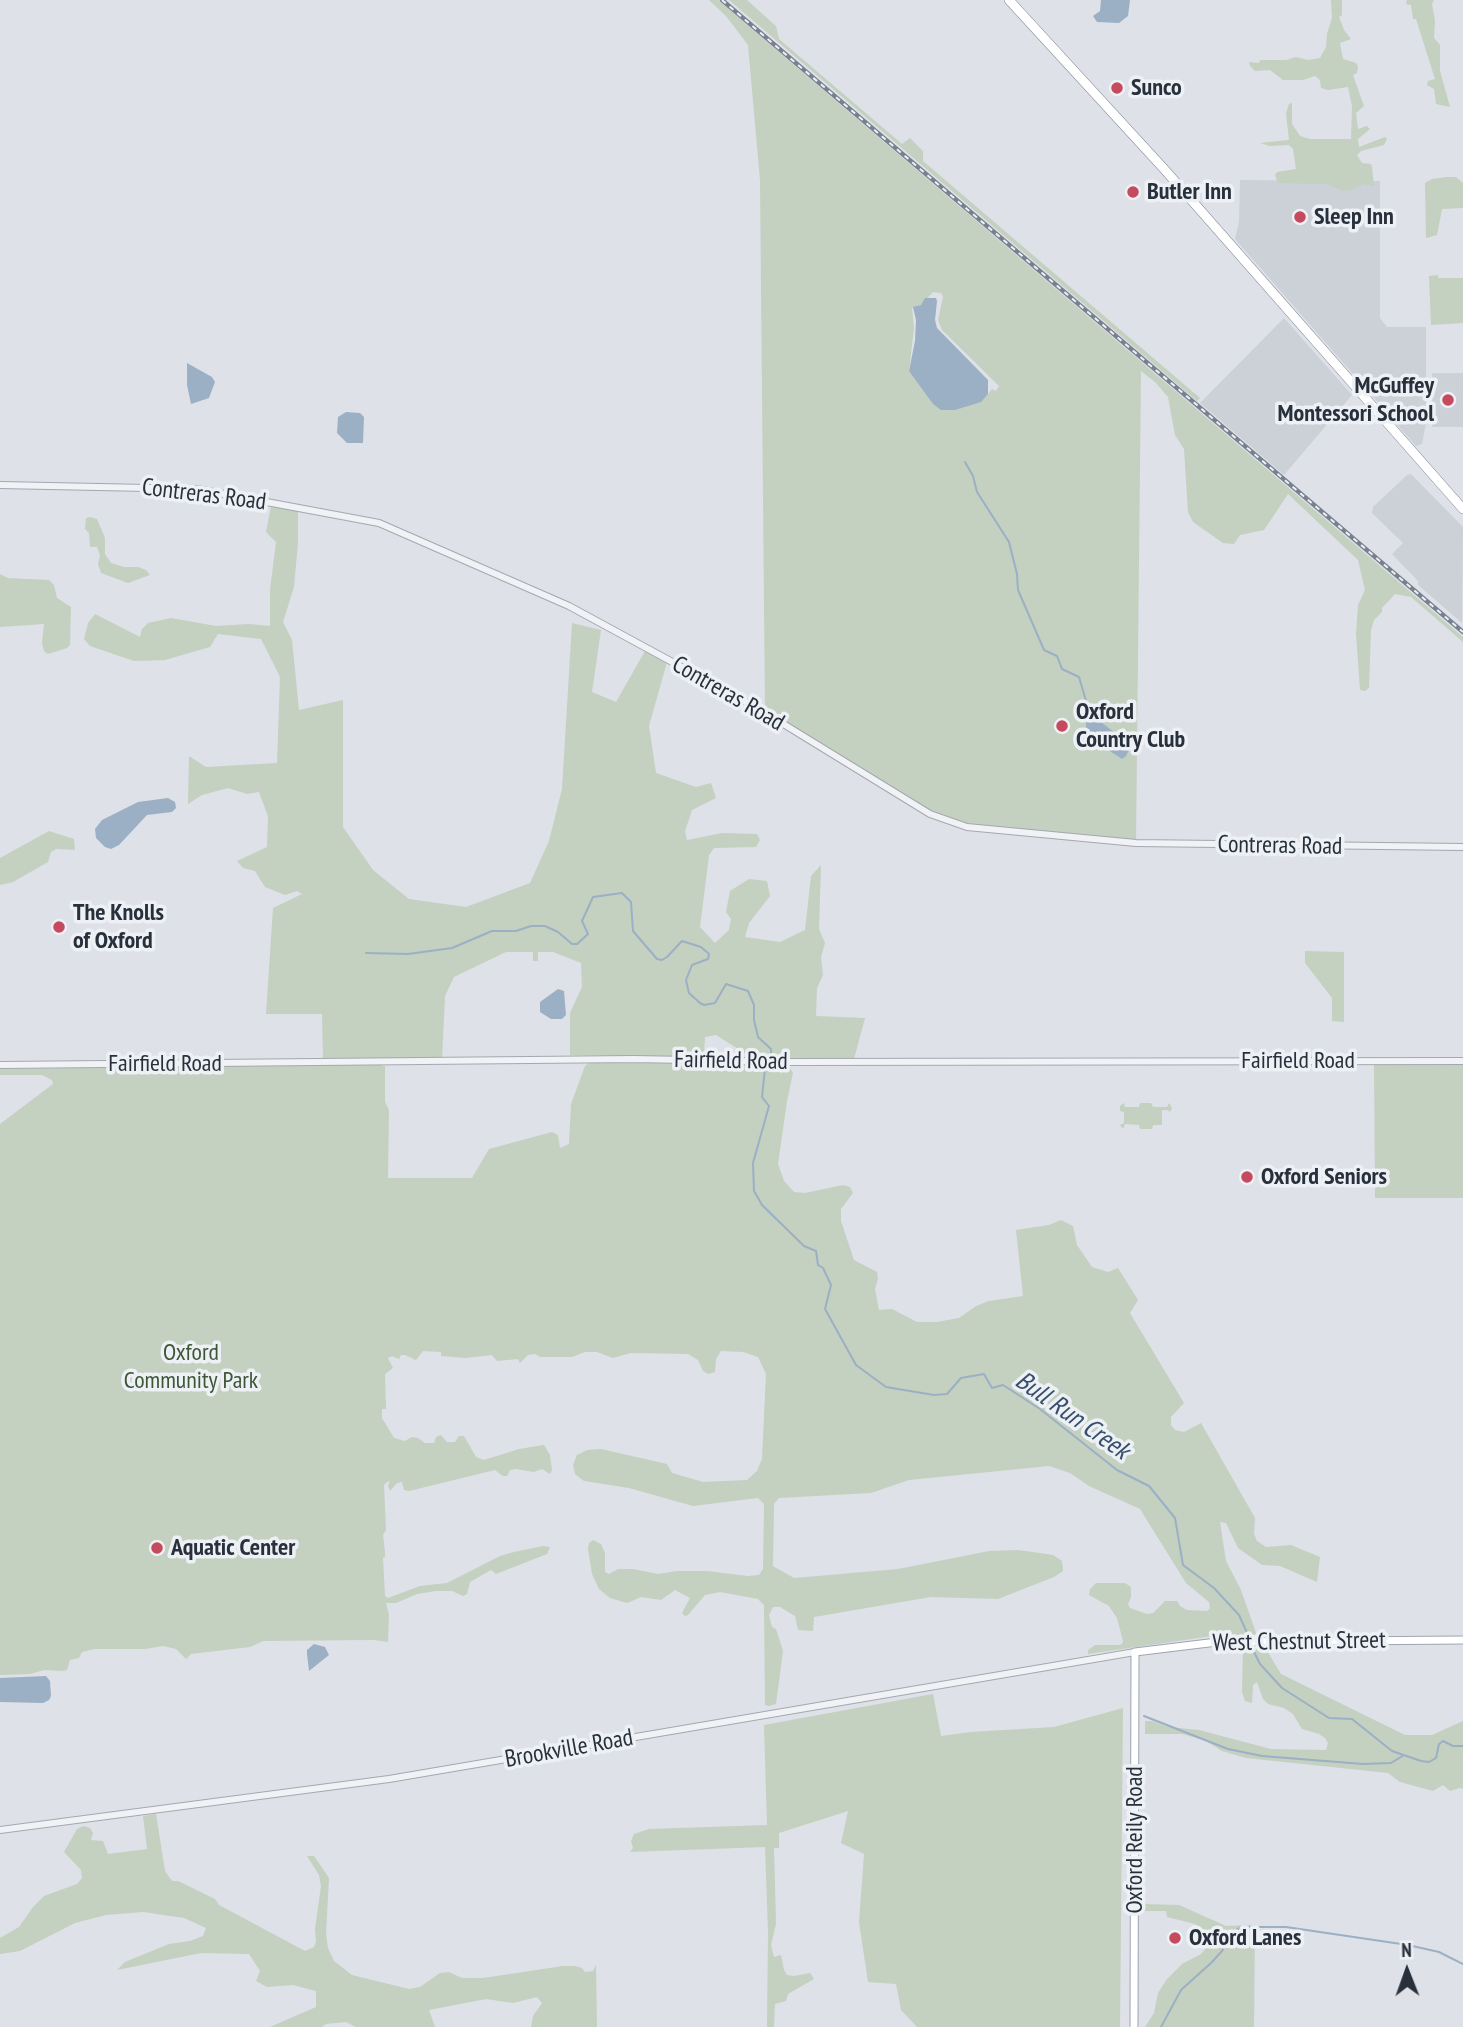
<!DOCTYPE html>
<style>
body{margin:0}
#map{position:relative;width:1463px;height:2027px;overflow:hidden;background:#dee1e7;font-family:"PT Sans Narrow",sans-serif}
canvas{display:block}
.north{position:absolute;left:1372px;top:1936px;width:70px;height:70px;-webkit-text-stroke:5px #edf0f4;paint-order:stroke;rotate:359deg;font-size:19px;font-weight:700;line-height:28px;text-align:center;color:#28303c}
.north::after{content:'';display:block;margin:auto;width:24px;height:32px;background:#28303c;clip-path:polygon(50% 0,100% 100%,50% 72%,0 100%)}
</style>
<div id="map">
<canvas width="1463" height="2027"></canvas>
<div class="north">N</div>
</div>
<script>
const context = document.querySelector('canvas').getContext('2d');
context.lineJoin = 'round';
function paint(path, color) { context.fillStyle = color; context.fill(path, 'evenodd'); }
const poly = rows => new Path2D(rows.map(r => 'M' + r).join(''));
function stroke(path, color, width, dash) { context.strokeStyle = color; context.lineWidth = width; context.lineCap = dash ? 'butt' : 'round'; context.setLineDash(dash || []); context.stroke(path); }
function label(font, color, halo, rows, align = 'center') {
  context.font = font + ' "PT Sans Narrow",sans-serif'; context.lineWidth = 7; context.setLineDash([]); context.textBaseline = 'middle'; context.strokeStyle = halo; context.fillStyle = color; for (const [text, x, y, turn = 0] of rows) {
    context.save(); context.translate(x, y); context.rotate((+turn || 0) * Math.PI / 180); context.textAlign = isNaN(turn) ? turn : align; if (halo) context.strokeText(text, 0, 0); context.fillText(text, 0, 0); context.restore();
  }
}
paint(poly([
 [1240,180,1380,181,1380,318,1387,327,1426,327,1426,423,1422,444,1416,446,1235,239,1239,222],
 [1284,318,1352,395,1284,475,1200,403],
 [1432,373,1463,373,1463,427,1432,427],
 [1411,474,1463,527,1462,623,1418,585,1418,581,1392,554,1403,543,1372,513,1373,507,1407,475]
]), '#ccd1d8');
paint(poly([
 [709,0,718,0,1463,637,1463,642,1411,597,1395,594,1382,608,1382,612,1374,620,1371,630,1369,688,1365,691,1360,690,1356,634,1358,605,1365,590,1358,560,1288,494,1264,530,1240,535,1234,544,1223,543,1193,522,1188,512,1184,449,1175,435,1168,397,1155,382,1141,371,1136,841,960,823,934,813,765,711,760,180,748,45,726,16],
 [933,292,941,293,943,297,938,320,942,330,999,386,996,391,992,389,988,394,955,410,944,410,909,371,914,328,912,308,921,305],
 [729,0,747,0,776,26,779,39,902,144,910,138,923,151,923,161,1200,398,1197,401],
 [1331,0,1342,0,1342,15,1339,17,1344,30,1351,39,1340,43,1343,59,1356,63,1358,67,1357,73,1353,75,1364,106,1356,113,1358,129,1367,126,1370,129,1358,139,1359,147,1385,137,1387,139,1384,145,1361,151,1357,155,1362,163,1371,164,1372,167,1374,186,1363,184,1352,190,1343,191,1327,184,1278,183,1275,175,1277,172,1296,169,1293,149,1289,145,1270,146,1260,143,1289,140,1286,113,1289,104,1292,103,1292,124,1300,136,1310,139,1351,139,1352,106,1348,87,1328,90,1321,88,1320,80,1315,76,1303,80,1283,80,1270,70,1255,71,1250,66,1249,62,1259,63,1260,60,1286,60,1296,57,1308,60,1320,58,1326,47,1327,34,1332,18],
 [1407,0,1434,0,1432,4,1435,21,1434,38,1440,45,1440,71,1450,107,1436,104,1434,89,1427,85,1428,81,1435,79,1416,19,1413,19,1411,5,1406,4],
 [1447,177,1456,177,1463,183,1463,208,1442,209,1437,235,1426,238,1425,183,1432,179],
 [1438,275,1438,278,1463,278,1463,323,1431,325,1429,276],
 [271,506,298,510,298,542,294,587,283,622,292,640,299,710,343,700,343,827,373,870,409,899,466,907,530,883,549,841,562,789,572,623,601,630,592,692,616,702,645,651,667,662,649,726,656,773,696,787,711,783,716,798,692,810,685,831,687,840,722,833,757,834,760,840,756,847,714,848,709,855,700,927,715,943,729,930,731,919,726,912,730,891,749,879,767,881,770,896,749,923,745,937,780,942,805,930,811,876,821,865,819,929,825,943,821,957,823,975,817,988,816,1016,865,1018,854,1059,751,1057,716,1035,705,1037,704,1054,666,1057,570,1055,570,1013,582,987,581,963,553,952,538,952,538,961,533,961,533,952,506,952,454,977,445,996,442,1059,323,1061,322,1014,266,1014,273,908,302,894,297,891,285,895,265,887,255,871,243,868,237,861,267,847,268,816,259,792,247,794,228,788,202,795,188,804,189,756,206,767,277,763,280,677,261,639,218,634,210,647,165,660,134,661,90,646,84,639,88,623,95,614,140,637,142,629,148,623,171,618,216,626,249,624,270,626,270,590,276,542,266,532],
 [90,517,97,519,105,538,105,554,111,563,124,567,138,567,146,570,150,575,128,583,101,573,98,564,100,555,97,547,90,547,89,533,85,529,86,518],
 [0,574,8,578,49,580,54,585,57,598,71,607,70,645,67,648,48,654,44,651,42,643,44,624,0,627],
 [49,831,74,839,75,850,56,849,51,852,48,862,13,882,0,885,0,858],
 [1305,951,1344,952,1344,1022,1332,1021,1332,998,1305,963],
 [1374,1061,1463,1061,1463,1198,1375,1198],
 [590,1062,702,1062,788,1065,793,1073,787,1101,778,1164,784,1181,794,1192,805,1193,843,1185,850,1187,853,1193,841,1209,841,1221,854,1260,877,1272,878,1278,875,1289,879,1310,892,1309,917,1322,937,1322,959,1318,976,1306,989,1301,1023,1296,1016,1230,1049,1225,1061,1220,1073,1226,1077,1245,1092,1267,1108,1272,1118,1268,1138,1300,1130,1313,1184,1403,1171,1417,1171,1425,1175,1430,1184,1432,1201,1423,1255,1518,1254,1534,1257,1541,1266,1547,1291,1545,1320,1557,1317,1582,1280,1566,1262,1565,1238,1548,1226,1523,1220,1522,1226,1561,1241,1590,1256,1633,1254,1636,1212,1636,1088,1654,1088,1650,1095,1645,1118,1645,1122,1644,1123,1641,1117,1618,1109,1606,1089,1595,1090,1589,1096,1583,1125,1583,1131,1587,1131,1597,1128,1604,1130,1608,1147,1614,1153,1613,1165,1601,1177,1601,1180,1606,1187,1610,1207,1611,1210,1608,1209,1602,1186,1583,1140,1509,1089,1486,1070,1473,1049,1466,909,1480,871,1493,779,1498,774,1504,773,1566,794,1578,898,1569,989,1551,1018,1550,1053,1555,1062,1561,1063,1571,1054,1577,998,1599,931,1597,814,1617,813,1631,798,1630,795,1616,780,1607,773,1607,769,1615,772,1627,776,1629,783,1651,776,1704,769,1706,765,1705,764,1605,758,1599,720,1592,705,1595,688,1615,685,1616,682,1613,690,1598,675,1590,661,1600,641,1597,627,1603,610,1598,599,1589,592,1574,588,1549,589,1543,593,1540,601,1544,605,1553,605,1572,609,1574,618,1569,633,1569,658,1574,677,1571,707,1571,748,1576,759,1575,763,1569,764,1504,758,1498,693,1506,629,1488,584,1481,575,1474,573,1465,577,1455,587,1450,601,1449,667,1464,672,1473,703,1482,747,1480,757,1471,762,1459,766,1374,758,1357,743,1352,721,1351,716,1359,715,1372,708,1374,703,1371,698,1360,688,1354,631,1353,613,1358,597,1352,585,1352,572,1357,540,1357,535,1354,528,1355,520,1363,518,1359,497,1361,492,1355,465,1358,441,1356,441,1352,423,1351,416,1360,405,1355,401,1355,399,1359,392,1356,388,1358,393,1368,385,1374,386,1409,382,1409,382,1418,394,1438,405,1441,412,1437,418,1438,425,1443,434,1443,436,1437,441,1435,447,1442,455,1442,459,1436,464,1436,476,1457,484,1460,519,1449,544,1445,550,1455,552,1470,550,1474,542,1469,534,1472,516,1469,510,1470,507,1476,503,1476,495,1470,409,1491,404,1490,402,1482,397,1483,390,1491,388,1485,390,1481,387,1482,384,1485,386,1530,383,1535,385,1552,385,1557,383,1558,385,1596,388,1598,420,1586,447,1583,500,1556,514,1552,543,1546,550,1547,547,1554,496,1574,491,1570,470,1582,467,1594,463,1596,452,1591,436,1591,417,1594,396,1603,386,1603,389,1615,388,1642,374,1640,263,1641,250,1647,191,1654,186,1659,176,1649,163,1646,145,1649,94,1649,82,1652,79,1658,70,1660,67,1670,62,1671,44,1670,30,1674,0,1675,0,1124,53,1084,52,1080,42,1075,0,1075,0,1069,74,1068,79,1064,381,1063,382,1066,385,1066,385,1102,389,1110,388,1178,472,1178,489,1149,552,1132,558,1135,560,1148,569,1144,571,1104,585,1066],
 [1124,1103,1125,1107,1139,1107,1140,1103,1151,1103,1153,1107,1167,1107,1169,1103,1172,1108,1170,1112,1168,1110,1162,1110,1162,1125,1153,1125,1152,1129,1140,1129,1139,1125,1125,1124,1123,1129,1120,1125,1124,1123,1124,1112,1120,1111,1120,1106],
 [1243,1648,1266,1649,1281,1674,1405,1735,1432,1735,1463,1721,1463,1789,1460,1788,1450,1791,1443,1785,1433,1791,1400,1782,1388,1773,1246,1758,1222,1751,1204,1740,1182,1734,1145,1734,1145,1721,1152,1721,1169,1727,1199,1730,1271,1749,1326,1750,1328,1743,1325,1738,1319,1734,1302,1729,1293,1714,1284,1708,1268,1704,1263,1699,1257,1682,1253,1685,1252,1703,1245,1701,1242,1692],
 [933,1694,941,1736,971,1732,1054,1727,1123,1708,1120,2027,917,2027,901,2010,896,1984,868,1982,859,1922,864,1854,841,1843,848,1811,779,1833,779,1848,774,1848,776,1924,771,1945,774,1957,781,1955,784,1970,787,1975,794,1976,810,1973,814,1979,788,1994,786,2001,775,2004,774,2027,767,2027,768,1932,765,1847,630,1852,633,1848,631,1841,634,1834,649,1829,767,1825,764,1725],
 [156,1814,165,1871,172,1881,178,1881,215,1899,219,1905,305,1951,314,1947,316,1941,315,1929,321,1886,319,1875,307,1856,314,1856,329,1878,326,1934,328,1948,334,1961,352,1975,409,1989,420,1987,440,1973,449,1972,462,1978,483,1978,563,1966,575,1966,582,1968,585,1972,593,1971,596,1965,597,2027,531,2027,533,2016,542,2003,537,1997,513,2003,486,1999,429,2010,435,2027,356,2027,346,2022,326,2024,322,2027,270,2027,316,2007,316,1991,293,1985,267,1987,256,1981,260,1971,249,1954,201,1953,117,1970,125,1962,169,1944,190,1941,203,1936,206,1928,184,1918,143,1912,106,1915,75,1923,20,1951,0,1954,0,1938,19,1927,33,1907,44,1896,77,1884,82,1878,81,1870,64,1852,77,1829,83,1826,90,1828,93,1833,91,1840,103,1841,108,1854,147,1849,143,1816],
 [1144,1904,1179,1905,1226,1926,1255,1925,1254,2027,1145,2027,1154,2013,1158,1993,1167,1979,1182,1964,1201,1954,1207,1947,1206,1933,1195,1924,1167,1917,1166,1911,1144,1911]
]), '#c4d0c0');
paint(poly([
 [1101,0,1130,0,1128,16,1119,23,1097,22,1093,16,1100,11],
 [925,298,936,298,937,301,935,320,937,328,988,380,988,394,981,402,955,410,941,410,933,404,909,371,915,341,916,320,913,307,921,305],
 [187,363,212,377,215,382,209,398,191,404,187,385],
 [346,412,360,413,364,417,363,443,347,443,337,433,338,417],
 [1090,710,1101,722,1128,743,1130,748,1126,756,1122,759,1096,742,1086,727,1087,715],
 [168,798,175,802,176,808,172,812,147,815,119,845,111,849,105,847,96,838,95,829,102,820,138,802],
 [558,989,564,991,566,1015,562,1019,551,1019,540,1012,540,1002],
 [314,1644,325,1647,329,1655,309,1671,307,1654,307,1650],
 [46,1676,50,1681,51,1696,49,1700,43,1703,0,1702,0,1678]
]), '#9bb0c5');
stroke(poly([
 [965,462,973,476,977,492,1009,542,1017,574,1018,590,1044,650,1057,656,1062,669,1079,677,1089,711],
 [366,953,408,954,452,948,492,931,516,931,531,926,545,926,558,932,572,944,577,944,588,934,582,921,593,897,622,893,631,902,633,931,657,959,662,960,667,957,682,941,701,947,709,954,708,959,692,965,686,980,689,993,700,1003,704,1005,715,1003,726,984,748,991,754,1005,754,1020,758,1037,771,1049,771,1056],
 [765,1069,762,1097,769,1106,753,1163,754,1191,762,1205,804,1246,816,1251,818,1265,823,1268,831,1285,825,1309,856,1365,886,1387,934,1395,947,1394,961,1378,984,1374,992,1388,1003,1385,1040,1409,1117,1470,1149,1486,1175,1518,1183,1565,1214,1588,1239,1615,1248,1635],
 [1253,1650,1260,1664,1282,1688,1329,1718,1352,1719,1392,1751,1421,1761,1429,1762,1436,1758,1439,1744,1443,1741,1453,1746,1463,1746],
 [1144,1716,1228,1749,1262,1756,1363,1764,1391,1763,1404,1755],
 [1161,2027,1181,1990,1211,1963,1222,1951,1232,1933,1241,1927,1286,1927,1408,1945,1439,1952,1463,1964]
]), '#9bb0c5', 2);
const minor = poly([
 [0,485,197,489,379,523,569,606,759,709,930,814,967,827,1136,843,1463,847],
 [0,1065,634,1059,792,1062,1463,1061],
 [0,1830,389,1779,1135,1652]
]);
const major = poly([
 [1134,2027,1135,1652,1217,1642,1463,1640]
]);
const highway = poly([
 [1009,0,1165,170,1463,509]
]);
stroke(minor, '#a4a8b0', 8);
stroke(major, '#9ea6b1', 9);
stroke(highway, '#868f9c', 10);
stroke(minor, '#f0f2f5', 6);
stroke(major, '#fff', 7);
stroke(highway, '#fff', 9);
const rail = poly([
 [722,0,1463,632]
]);
stroke(rail, '#78818f', 4.5);
stroke(rail, '#edf0f4', 2, [5]);
for (const [x, y, r, color] of [
 [1117,88,7,"#c54a5e"],
 [1133,192,7,"#c54a5e"],
 [1300,217,7,"#c54a5e"],
 [1448,400,7,"#c54a5e"],
 [1062,726,7,"#c54a5e"],
 [59,927,7,"#c54a5e"],
 [1247,1177,7,"#c54a5e"],
 [157,1548,7,"#c54a5e"],
 [1175,1938,7,"#c54a5e"]
]) { const dot = new Path2D(); dot.arc(x, y, r, 0, 2 * Math.PI); context.fillStyle = color; context.fill(dot); stroke(dot, '#edf0f4', 2.5); }
label('bold 24px', '#28303c', '#edf0f4', [
 ["Sunco",1131,88],
 ["Butler Inn",1147,192],
 ["Sleep Inn",1314,217],
 ["McGuffey",1434,386,"right"],
 ["Montessori School",1434,414,"right"],
 ["Oxford",1076,712],
 ["Country Club",1076,740],
 ["The Knolls",73,913],
 ["of Oxford",73,941],
 ["Oxford Seniors",1261,1177],
 ["Aquatic Center",171,1548],
 ["Oxford Lanes",1189,1938]
], 'left');
label('24px', '#28303c', '#edf0f4', [
 ["Contreras Road",204,495,7],
 ["Contreras Road",728,694,30],
 ["Contreras Road",1280,846,1],
 ["Fairfield Road",731,1061,1],
 ["Fairfield Road",1298,1061],
 ["Fairfield Road",165,1064],
 ["West Chestnut Street",1299,1642,-1],
 ["Brookville Road",569,1749,-10],
 ["Oxford Reily Road",1135,1840,-90]
]);
label('24px', '#3d5736', '#edf0f4', [
 ["Oxford",191,1353],
 ["Community Park",191,1381]
]);
label('italic 26px', '#354f6d', '#edf0f4', [
 ["Bull Run Creek",1072,1416,35]
]);
</script>
